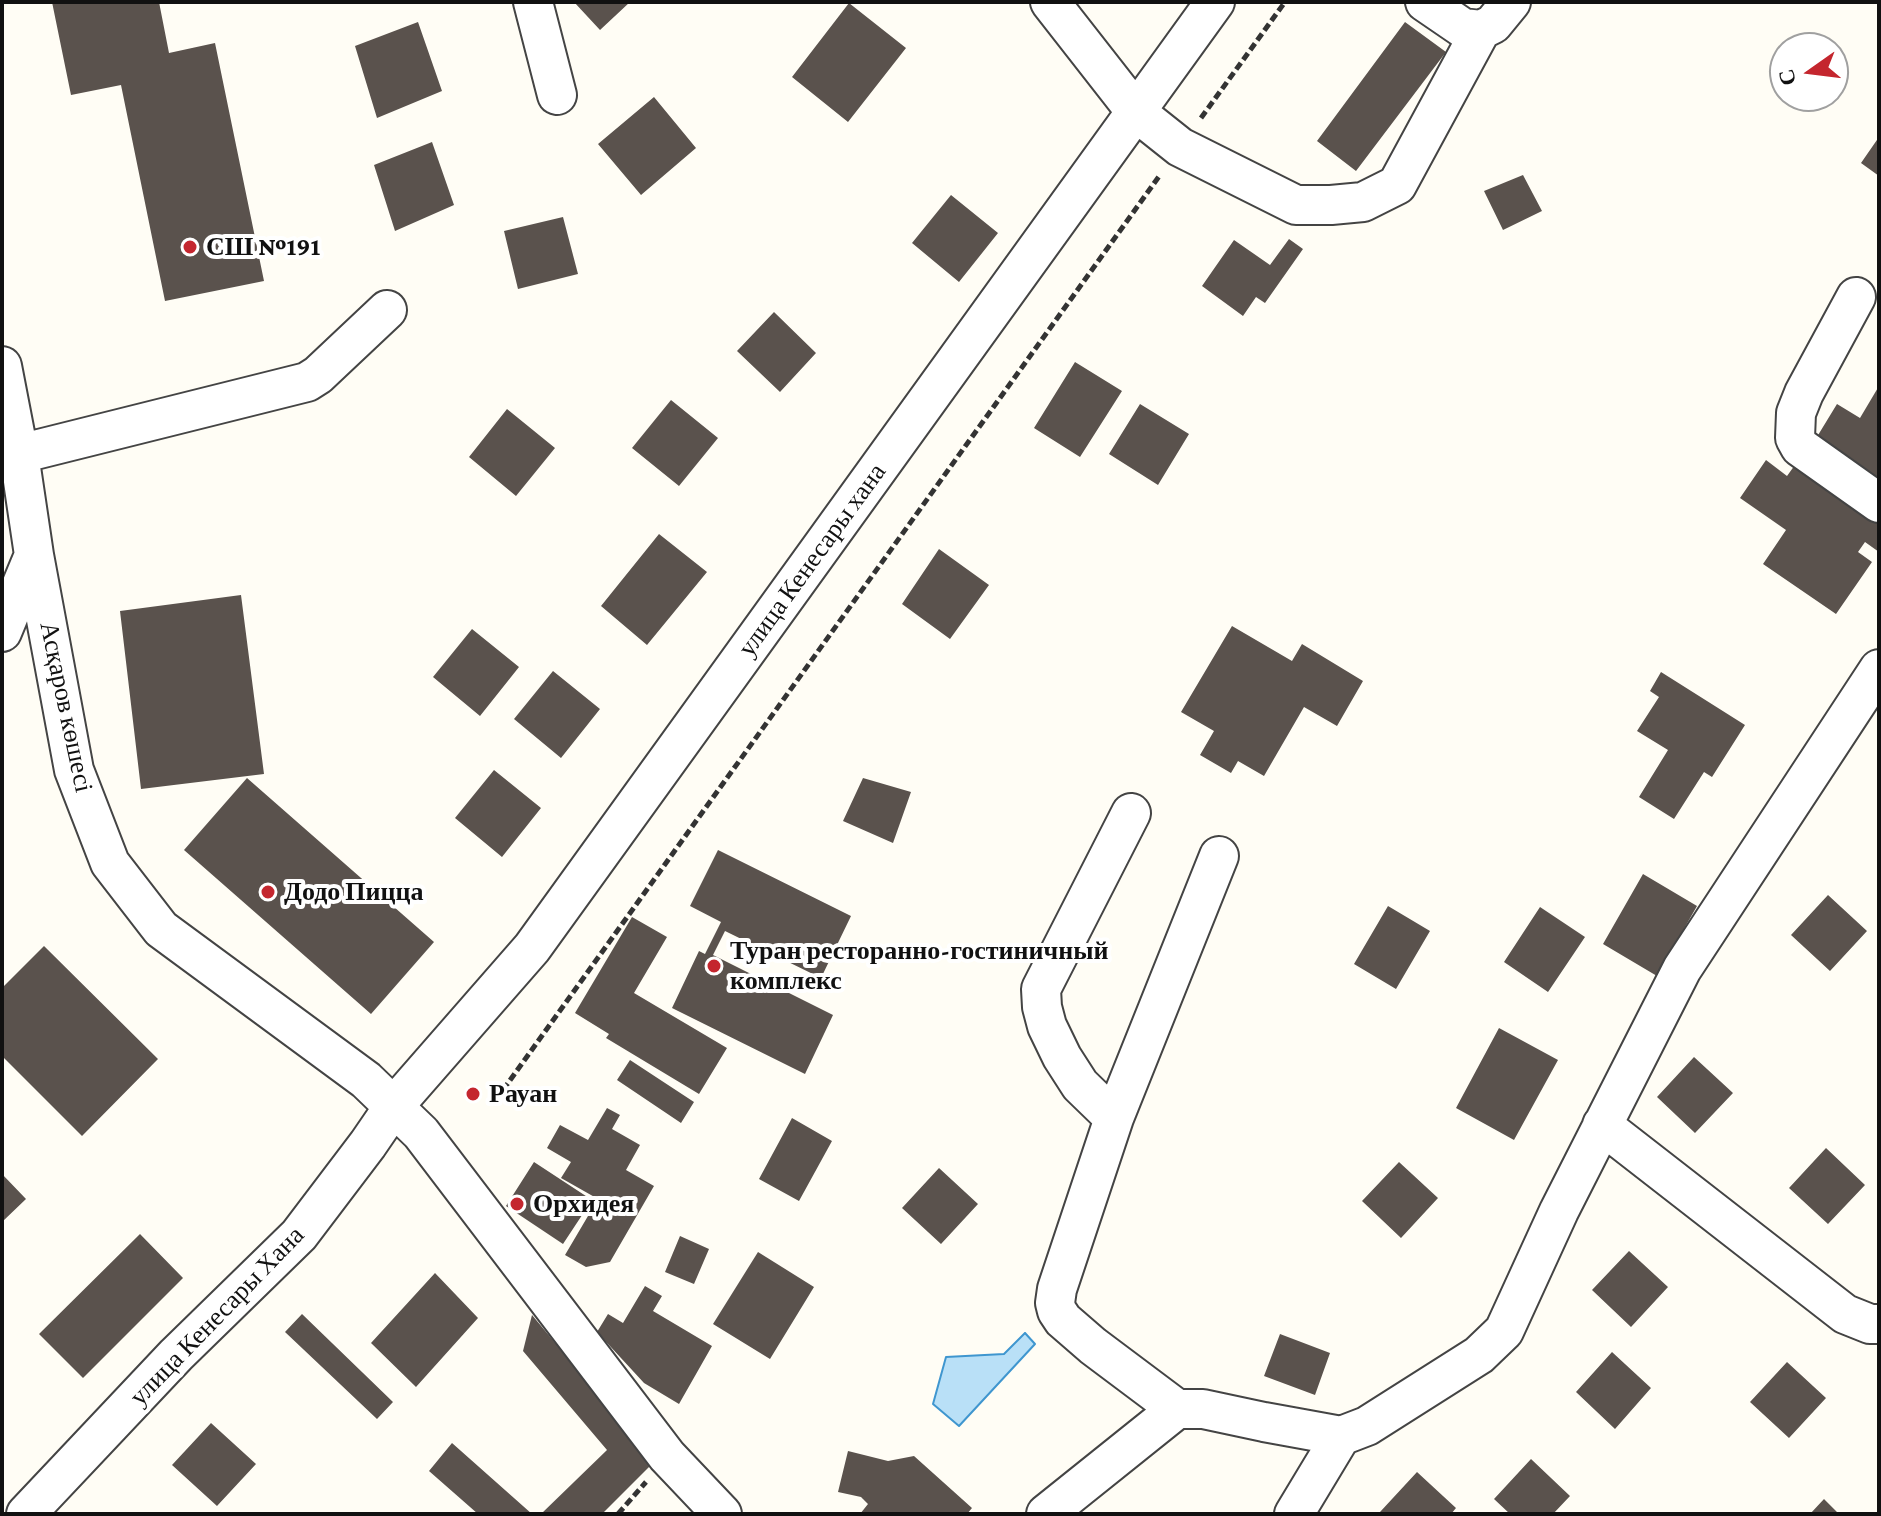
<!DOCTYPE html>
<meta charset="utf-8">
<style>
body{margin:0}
#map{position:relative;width:1881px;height:1516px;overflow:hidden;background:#fffdf5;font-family:"Crimson Pro",serif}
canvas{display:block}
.frame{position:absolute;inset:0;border:4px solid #111;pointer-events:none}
.north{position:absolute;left:1769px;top:32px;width:80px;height:80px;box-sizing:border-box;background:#fff;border:2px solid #a0a0a0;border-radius:50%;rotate:256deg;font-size:22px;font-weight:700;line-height:32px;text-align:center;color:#111}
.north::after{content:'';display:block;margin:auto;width:28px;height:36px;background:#c4262e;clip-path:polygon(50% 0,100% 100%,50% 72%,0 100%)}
</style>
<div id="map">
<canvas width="1881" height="1516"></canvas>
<div class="frame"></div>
<div class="north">С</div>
</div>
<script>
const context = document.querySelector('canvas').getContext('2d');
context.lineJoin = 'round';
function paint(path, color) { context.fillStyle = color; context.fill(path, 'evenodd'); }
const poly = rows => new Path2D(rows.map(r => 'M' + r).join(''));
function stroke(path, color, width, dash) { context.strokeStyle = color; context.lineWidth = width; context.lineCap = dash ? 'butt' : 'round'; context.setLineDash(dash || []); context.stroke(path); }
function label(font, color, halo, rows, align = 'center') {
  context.font = font + ' "Crimson Pro",serif'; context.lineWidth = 8; context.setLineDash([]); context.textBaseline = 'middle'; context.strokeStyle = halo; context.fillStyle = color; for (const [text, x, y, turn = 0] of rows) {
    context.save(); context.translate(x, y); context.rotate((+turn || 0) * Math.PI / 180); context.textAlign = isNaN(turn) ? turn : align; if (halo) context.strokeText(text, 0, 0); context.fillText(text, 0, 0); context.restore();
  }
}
const water = poly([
 [1025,1333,1035,1344,959,1426,933,1404,946,1357,1004,1354,1025,1333]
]);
paint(water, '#b9e0f7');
stroke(water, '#3f96cf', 2);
paint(poly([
 [52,2,159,2,169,53,215,43,264,281,165,301,121,85,71,95],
 [574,2,630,2,600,30],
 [849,3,906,48,848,122,792,77],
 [418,22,442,91,377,118,355,46],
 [1405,22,1446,52,1356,171,1317,141],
 [654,97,696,148,641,195,598,144],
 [1879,137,1879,176,1861,163],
 [432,142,454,205,395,231,374,165],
 [1523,175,1542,211,1503,230,1484,191],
 [951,195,998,233,959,282,912,243],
 [563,217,578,274,518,289,504,231],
 [1289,239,1303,249,1265,303,1256,297,1243,316,1202,286,1234,240,1270,265],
 [774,312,816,353,780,392,737,351],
 [1075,362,1122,391,1080,457,1034,428],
 [1879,386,1879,484,1812,445,1837,404,1860,418],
 [671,400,718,438,679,486,632,448],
 [1140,404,1189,434,1158,485,1109,454],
 [507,409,555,448,516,496,469,457],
 [1800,458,1879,513,1879,552,1865,542,1858,552,1872,562,1836,614,1763,564,1786,530,1740,498,1766,460,1787,476],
 [659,534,707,572,647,645,601,606],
 [939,549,989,585,950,639,902,604],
 [241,595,264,774,141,789,120,611],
 [1232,626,1292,661,1302,644,1363,681,1337,726,1304,707,1264,776,1238,761,1231,773,1200,755,1214,731,1181,712],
 [472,629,519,667,480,716,433,677],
 [553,671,600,709,561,758,514,719],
 [1661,672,1745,725,1712,777,1704,772,1674,819,1639,797,1668,750,1637,731,1659,697,1650,691],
 [494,770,541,808,502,857,455,818],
 [247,778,434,942,371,1014,184,850],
 [863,778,911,792,893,843,843,821],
 [718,850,851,916,821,978,725,931,713,955,833,1015,805,1074,672,1008,699,951,705,954,721,922,690,906],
 [1643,874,1697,906,1657,976,1603,944],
 [1828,895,1867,931,1830,971,1791,935],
 [1388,906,1430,931,1396,989,1354,964],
 [1540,907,1585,937,1548,992,1504,962],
 [632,917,667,937,634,993,727,1048,699,1094,606,1038,609,1034,575,1013],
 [44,946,158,1059,82,1136,2,1056,2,988],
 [1499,1028,1558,1060,1514,1140,1456,1108],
 [1694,1057,1733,1093,1695,1133,1657,1097],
 [630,1060,694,1102,681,1123,617,1080],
 [607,1108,620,1115,612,1129,640,1145,626,1170,654,1186,610,1262,586,1267,565,1255,598,1199,561,1178,571,1162,547,1148,560,1125,588,1140],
 [792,1118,832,1141,799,1201,759,1179],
 [1826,1148,1865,1185,1828,1224,1789,1188],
 [534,1162,592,1200,563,1244,506,1206],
 [1399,1162,1438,1198,1401,1238,1362,1201],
 [939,1168,978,1204,941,1244,902,1208],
 [2,1174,26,1199,2,1222],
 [140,1234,183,1278,83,1378,39,1334],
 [680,1236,709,1249,694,1284,665,1272],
 [1629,1251,1668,1287,1631,1327,1592,1290],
 [758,1252,814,1287,770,1359,713,1324],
 [435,1273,478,1318,416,1387,371,1343],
 [645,1286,662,1296,653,1311,712,1346,679,1404,644,1383,597,1332,608,1314,623,1323],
 [302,1314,393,1402,377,1419,285,1332],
 [532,1315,654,1462,602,1514,541,1514,607,1450,523,1351],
 [1280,1334,1330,1353,1315,1395,1264,1376],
 [1612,1352,1651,1388,1615,1429,1576,1392],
 [1787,1362,1826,1398,1789,1438,1750,1402],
 [211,1423,256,1464,217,1506,172,1465],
 [452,1443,532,1514,478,1514,429,1471],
 [848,1451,888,1461,914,1456,972,1508,967,1514,860,1514,868,1504,861,1497,838,1492],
 [1531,1459,1570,1496,1553,1514,1510,1514,1494,1499],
 [1417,1472,1456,1508,1451,1514,1383,1514,1380,1512],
 [1824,1499,1839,1514,1810,1514]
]), '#5a524d');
const minor = poly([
 [533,2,557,95],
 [1050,2,1136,112,1180,147,1296,205,1331,205,1363,202,1397,185,1481,30],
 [1425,2,1463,28,1481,30,1493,24,1511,2],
 [1856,297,1804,393,1796,413,1795,438,1800,447,1879,503],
 [2,366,19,454,34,555,74,770,110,863,161,929,366,1080,421,1133,667,1456,722,1514],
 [19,454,307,382,318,375,387,310],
 [2,632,34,555],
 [1114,1118,1080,1085,1062,1057,1047,1026,1042,1007,1041,989,1131,813],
 [1602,1125,1845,1314,1870,1324,1879,1324],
 [1177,1409,1093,1346,1063,1320,1057,1311,1055,1303,1057,1289,1114,1118,1219,856],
 [26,1514,176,1355,299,1235,368,1144,394,1106,532,948,1215,2],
 [1046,1514,1177,1409,1203,1409,1264,1422,1341,1436,1367,1426,1479,1355,1504,1331,1559,1211,1682,969,1879,669],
 [1294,1514,1341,1436]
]);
stroke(minor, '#444', 42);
stroke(poly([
 [1201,118,1285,2],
 [503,1090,1160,175],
 [618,1514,646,1482]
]), '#333', 5, [8, 4]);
stroke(minor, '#fff', 38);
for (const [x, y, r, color] of [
 [190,247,8,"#c4262e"],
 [268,892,8,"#c4262e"],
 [714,966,8,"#c4262e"],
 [473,1094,8,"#c4262e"],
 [517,1204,8,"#c4262e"]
]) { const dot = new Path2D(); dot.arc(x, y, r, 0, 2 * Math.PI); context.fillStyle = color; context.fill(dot); stroke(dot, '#fff', 3); }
label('bold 26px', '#111', '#fff', [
 ["СШ №191",206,247],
 ["Додо Пицца",284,892],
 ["Туран ресторанно-гостиничный",730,951],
 ["комплекс",730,981],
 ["Рауан",489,1094],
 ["Орхидея",533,1204]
], 'left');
label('26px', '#111', '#fff', [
 ["улица Кенесары хана",812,560,-54],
 ["Асқаров көшесі",66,707,78],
 ["улица Кенесары Хана",217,1316,-46]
]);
</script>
